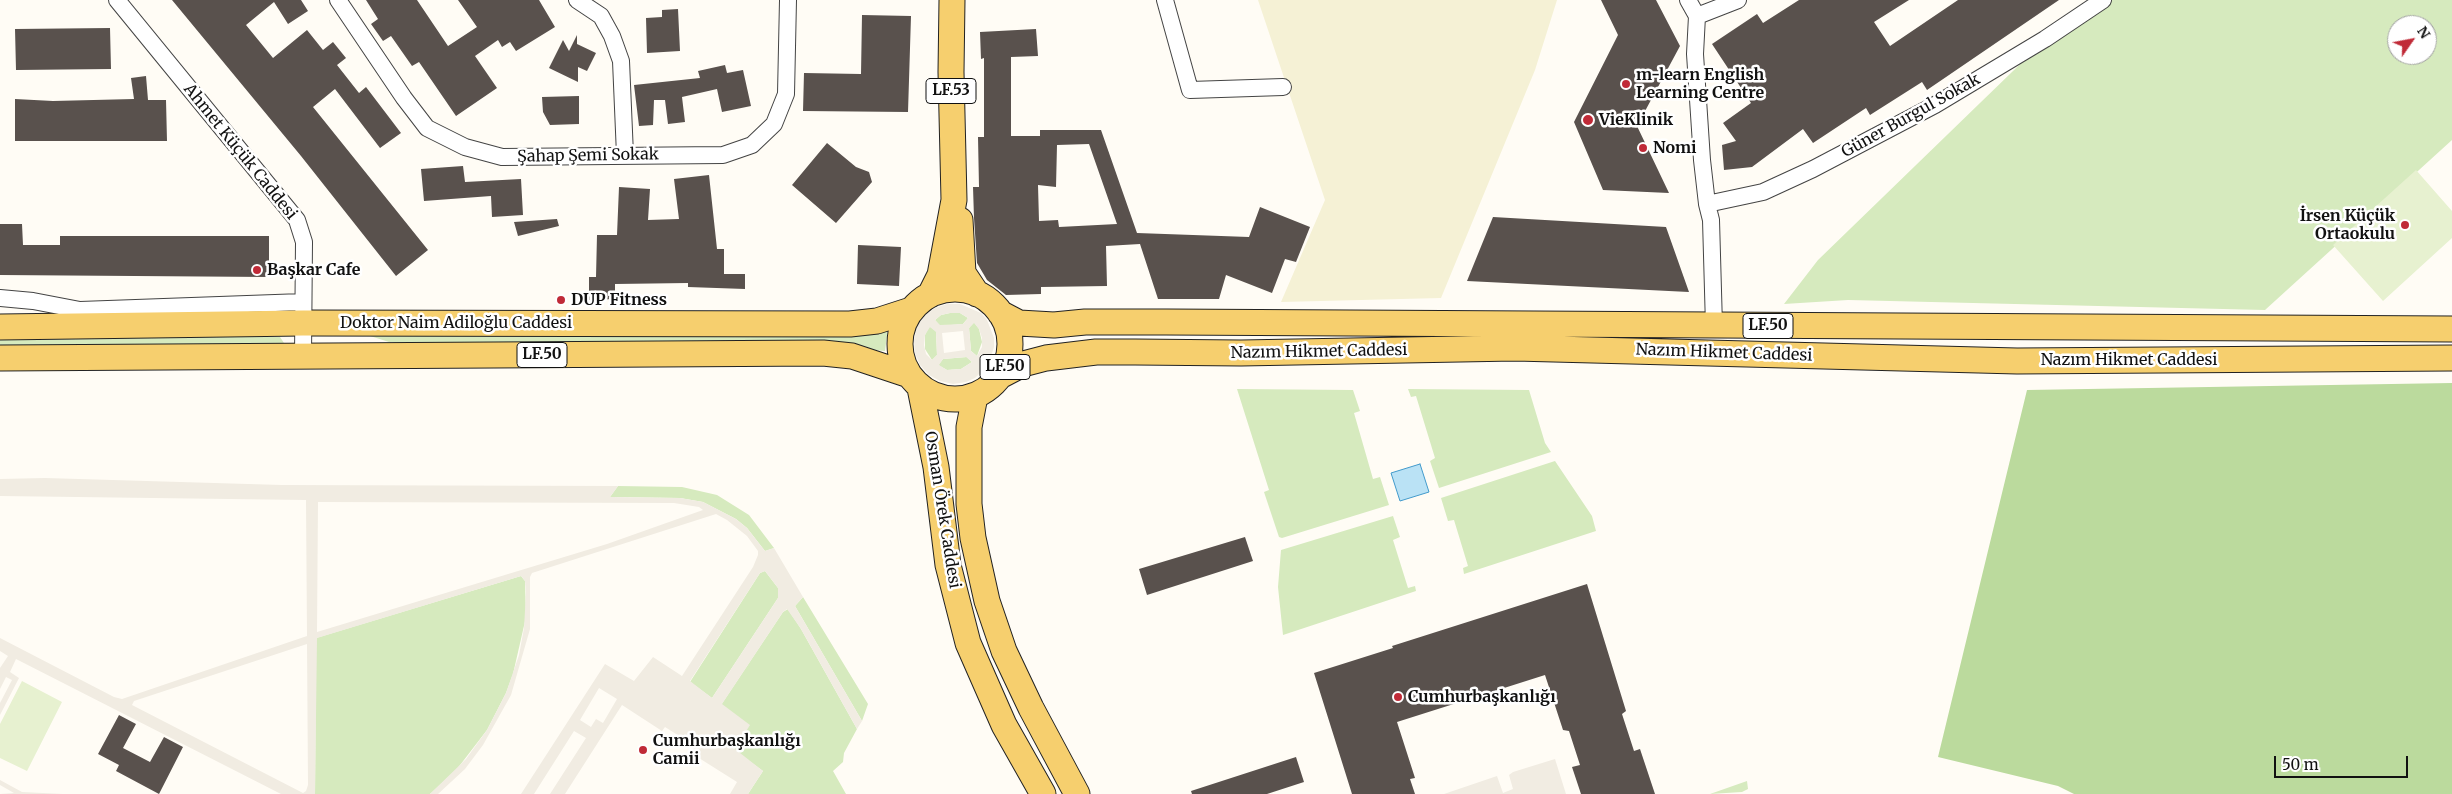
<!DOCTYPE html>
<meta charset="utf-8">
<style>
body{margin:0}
#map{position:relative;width:2452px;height:794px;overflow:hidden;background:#fffcf5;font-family:Merriweather,serif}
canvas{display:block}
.north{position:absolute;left:2387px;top:15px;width:50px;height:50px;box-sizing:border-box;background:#fff;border:1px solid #a0a0a0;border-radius:50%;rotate:57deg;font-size:14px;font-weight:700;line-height:20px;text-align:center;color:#111}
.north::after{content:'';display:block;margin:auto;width:18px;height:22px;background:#c02a37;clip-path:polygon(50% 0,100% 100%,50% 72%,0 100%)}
.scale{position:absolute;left:2274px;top:756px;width:134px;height:22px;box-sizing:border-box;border:2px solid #111;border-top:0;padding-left:6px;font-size:15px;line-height:18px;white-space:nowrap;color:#111;-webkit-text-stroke:4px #fff;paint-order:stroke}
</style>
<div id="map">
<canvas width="2452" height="794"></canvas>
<div class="north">N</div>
<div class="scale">50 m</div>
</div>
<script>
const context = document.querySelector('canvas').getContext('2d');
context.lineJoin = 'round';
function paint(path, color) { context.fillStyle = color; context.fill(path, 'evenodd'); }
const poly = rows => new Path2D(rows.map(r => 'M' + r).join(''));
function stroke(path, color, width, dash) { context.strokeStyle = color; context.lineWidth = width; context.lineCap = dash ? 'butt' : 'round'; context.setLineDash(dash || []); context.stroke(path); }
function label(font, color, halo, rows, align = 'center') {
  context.font = font + ' Merriweather,serif'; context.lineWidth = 5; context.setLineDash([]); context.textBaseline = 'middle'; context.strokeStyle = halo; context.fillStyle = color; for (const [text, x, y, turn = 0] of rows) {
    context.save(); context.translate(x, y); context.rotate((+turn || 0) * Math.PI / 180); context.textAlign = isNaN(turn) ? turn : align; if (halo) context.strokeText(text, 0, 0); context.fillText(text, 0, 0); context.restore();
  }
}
paint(poly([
 [1258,0,1557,0,1535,70,1441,298,1281,302,1325,200]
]), '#f5f1d5');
paint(poly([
 [2111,0,2452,0,2452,140,2265,310,1848,300,1784,304,1818,260,2045,40],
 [2397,25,2427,25,2427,55,2397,55],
 [950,313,960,313,968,318,963,324,940,326,935,320,941,315],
 [974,322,979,329,982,342,977,356,971,351,969,328],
 [929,326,936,331,937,355,932,360,925,349,925,335],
 [888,327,885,351,816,346,408,344,389,342,367,335],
 [0,337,280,337,284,343,281,346,0,349],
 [967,357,972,362,961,369,947,370,938,365,943,359],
 [1237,389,1353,390,1360,411,1354,413,1373,479,1380,477,1389,505,1282,538,1279,537,1264,492,1269,490],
 [1408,389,1529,390,1545,443,1551,452,1439,488,1430,461,1435,458,1416,396,1411,397],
 [1555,461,1592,516,1596,531,1464,574,1463,568,1468,566,1454,520,1448,521,1441,498],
 [618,486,682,487,717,495,749,515,774,548,765,551,747,528,736,519,703,502,680,498,610,497],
 [1393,516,1400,537,1393,540,1408,588,1415,586,1416,591,1283,635,1278,587,1281,550],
 [765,571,778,588,778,598,712,698,690,682,760,573],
 [521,576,525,581,526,617,513,674,506,693,487,730,457,769,430,794,315,794,316,638],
 [803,597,868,704,862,721,795,606],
 [788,609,801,629,857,729,844,753,843,762,833,771,846,794,748,794,763,771,734,750,721,705,783,612],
 [1747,781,1748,789,1742,792,1710,794]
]), '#d6eabe');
paint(poly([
 [2452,383,2452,794,2074,794,2058,786,1938,757,2027,390]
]), '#bbda9d');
paint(poly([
 [2416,170,2452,211,2452,238,2383,301,2333,245],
 [22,681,62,702,27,771,0,758,0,724]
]), '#e7f1d0');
paint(poly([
 [947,304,960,304,981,313,987,320,994,338,994,347,988,365,975,378,966,382,953,384,940,381,929,375,920,365,915,353,914,340,917,327,924,316,935,308],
 [950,313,960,313,968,318,963,324,940,325,935,320,941,315],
 [974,323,979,329,982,338,982,347,977,356,971,351,969,328],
 [930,327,936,332,937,355,932,360,926,354,924,345,925,335],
 [963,331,965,350,944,353,942,333],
 [966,357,972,362,961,369,947,370,939,365,943,359],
 [45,478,282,485,618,486,610,497,680,498,703,502,736,519,747,528,765,551,774,548,803,597,795,606,862,721,857,729,801,629,787,609,783,612,722,704,750,725,735,749,763,771,748,794,730,794,737,782,691,753,695,746,665,727,662,731,622,705,565,794,550,794,586,738,574,731,534,794,521,794,605,664,634,681,653,657,682,676,753,567,758,555,758,551,747,536,727,520,716,514,532,573,530,577,530,629,511,695,483,745,465,769,438,794,430,794,466,759,487,730,506,693,519,655,524,628,526,593,525,581,521,576,317,638,315,794,281,794,16,659,10,672,19,678,0,715,0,703,12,680,6,677,0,689,0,668,8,656,0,651,0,638,114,697,122,699,307,636,306,500,0,496,0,479],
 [318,502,674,503,699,507,703,510,607,544,317,632],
 [765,571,778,588,778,598,712,698,690,681,760,573],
 [307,644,308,785,306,791,303,793,132,705,134,701],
 [599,688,617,699,603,723,596,719,591,727,580,720],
 [1555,759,1566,794,1444,794,1497,776,1503,793,1513,789,1509,775,1513,772],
 [0,780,22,792,63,794,0,794,14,793,0,785]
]), '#f1ece2');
const water = poly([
 [1420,464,1429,492,1400,501,1391,473,1420,464]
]);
paint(water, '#bae2f5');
stroke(water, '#429acb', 1);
paint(poly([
 [172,0,301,0,308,11,288,24,274,2,246,25,273,58,307,30,323,50,333,42,346,58,337,65,359,93,366,87,401,133,380,148,335,89,313,107,428,250,396,276,301,156],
 [366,0,417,0,448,46,477,27,458,0,539,0,555,27,516,51,510,42,502,47,498,40,475,56,497,88,456,116,419,62,412,66,391,36,383,41,371,24,378,19],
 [1601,0,1656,0,1680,46,1637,126,1669,193,1603,190,1574,122,1618,35],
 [1799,0,1909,0,1874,22,1890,46,1958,0,2059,0,1927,90,1922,82,1870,115,1866,108,1813,143,1803,129,1752,167,1724,170,1722,145,1736,141,1723,123,1751,103,1712,44,1757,14,1763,23],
 [678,9,680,51,647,53,646,18,662,17,662,10],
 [862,15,911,16,908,112,803,111,804,73,861,74],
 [110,28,111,69,16,70,15,29],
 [1036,29,1038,56,1011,57,1011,136,1040,136,1040,130,1101,130,1137,233,1249,237,1260,207,1310,227,1296,262,1285,259,1272,293,1226,275,1219,299,1158,299,1140,244,1106,246,1107,286,1041,287,1041,294,1006,295,987,280,977,263,974,218,973,187,979,187,978,137,984,137,984,58,981,59,980,32],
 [1089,144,1117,224,1059,227,1058,220,1039,221,1038,185,1056,187,1057,145],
 [577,35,577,44,596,53,587,71,578,67,578,82,549,68,563,40,569,51],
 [725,65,727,73,743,70,751,106,722,112,717,89,682,97,685,122,668,124,665,100,654,100,653,125,639,126,634,85,700,78,698,71],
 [146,76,148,100,166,100,167,141,15,141,15,99,53,101,134,99,131,78],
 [579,96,579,124,550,125,543,112,542,97],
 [827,143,856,167,869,172,872,182,836,223,792,185],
 [463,166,465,182,521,179,523,215,492,217,491,196,424,201,421,169],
 [709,175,717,249,724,249,724,274,745,274,745,289,688,287,688,283,615,284,615,299,589,300,589,277,596,277,597,235,617,235,619,187,650,189,648,220,679,219,674,179],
 [1493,217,1666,227,1689,292,1467,281],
 [557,219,559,226,518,236,514,222],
 [0,224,22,224,23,245,60,245,60,236,269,236,269,277,0,275],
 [858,245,901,247,899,286,857,284],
 [1245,537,1253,561,1147,595,1139,569],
 [1587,584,1626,711,1622,714,1634,751,1640,749,1655,794,1581,794,1572,767,1580,765,1569,731,1563,730,1545,675,1397,722,1415,778,1410,779,1415,794,1352,794,1314,673,1393,648,1392,646],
 [119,715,136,724,123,748,150,762,164,737,183,747,159,794,116,771,119,765,98,754],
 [1296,757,1304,782,1267,794,1192,794,1191,791]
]), '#59514d');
const street = poly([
 [117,0,297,220,304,242,303,356],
 [338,0,404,98,427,128,465,147,502,157,723,155,752,145,774,124,786,94,788,0],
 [577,0,601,16,612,36,621,61,625,155],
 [1165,0,1190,90,1283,87],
 [1688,0,1697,16,1695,54,1702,160,1707,204,1711,220,1714,326],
 [1697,16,1738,0],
 [1707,204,1763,192,1813,169,1935,105,2045,39,2103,0],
 [0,298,33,301,80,310,303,302]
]);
const primary = poly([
 [960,220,963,273,977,294],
 '900 344a55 55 0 1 1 110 0a55 55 0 1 1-110 0Z',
 [930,295,940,275,954,200,951,72,952,0],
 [1000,313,1019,323,1054,325,1085,322,1166,322,2452,329],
 [0,327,303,323,850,324,877,321,911,310],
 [0,358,823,353,852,356,909,375],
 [1000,376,1023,364,1046,358,1096,352,1135,352,1241,353,1515,348,2017,361,2452,358],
 [920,388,936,467,948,565,968,643,1004,725,1043,794],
 [975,396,969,427,969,504,973,538,987,601,1004,651,1031,708,1077,794]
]);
stroke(street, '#444', 18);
stroke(primary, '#222', 27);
stroke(street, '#fff', 16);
stroke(primary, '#f6cf6e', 25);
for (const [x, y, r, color] of [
 [1626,84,5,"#c02a37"],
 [1588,120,6,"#c02a37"],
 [1643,148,5,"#c02a37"],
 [2405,225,5,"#c02a37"],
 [257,270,5,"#c02a37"],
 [561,300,5,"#c02a37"],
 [1398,697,5,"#c02a37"],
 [643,750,5,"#c02a37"]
]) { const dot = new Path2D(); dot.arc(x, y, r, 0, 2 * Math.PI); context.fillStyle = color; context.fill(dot); stroke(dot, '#fff', 2); }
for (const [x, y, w] of [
 [951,91,50],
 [1768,326,50],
 [542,355,50],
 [1005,367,50]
]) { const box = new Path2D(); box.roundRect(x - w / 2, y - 12.5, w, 25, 4); context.fillStyle = '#fff'; context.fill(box); stroke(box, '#111', 1); }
label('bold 15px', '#111', null, [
 ["LF.53",951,91],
 ["LF.50",1768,326],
 ["LF.50",542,355],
 ["LF.50",1005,367]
]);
label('bold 16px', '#111', '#fff', [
 ["m-learn English",1636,75],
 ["Learning Centre",1636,93],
 ["VieKlinik",1599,120],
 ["Nomi",1653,148],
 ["İrsen Küçük",2395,216,"right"],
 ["Ortaokulu",2395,234,"right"],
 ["Başkar Cafe",267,270],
 ["DUP Fitness",571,300],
 ["Cumhurbaşkanlığı",1408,697],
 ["Cumhurbaşkanlığı",653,741],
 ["Camii",653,759]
], 'left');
label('16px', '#111', '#fff', [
 ["Güner Burgul Sokak",1911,116,-29],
 ["Ahmet Küçük Caddesi",240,152,51],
 ["Şahap Şemi Sokak",588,156,-1],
 ["Doktor Naim Adiloğlu Caddesi",456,323],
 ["Nazım Hikmet Caddesi",1319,352,-1],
 ["Nazım Hikmet Caddesi",1724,353,2],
 ["Nazım Hikmet Caddesi",2129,360],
 ["Osman Örek Caddesi",942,510,81]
]);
</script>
